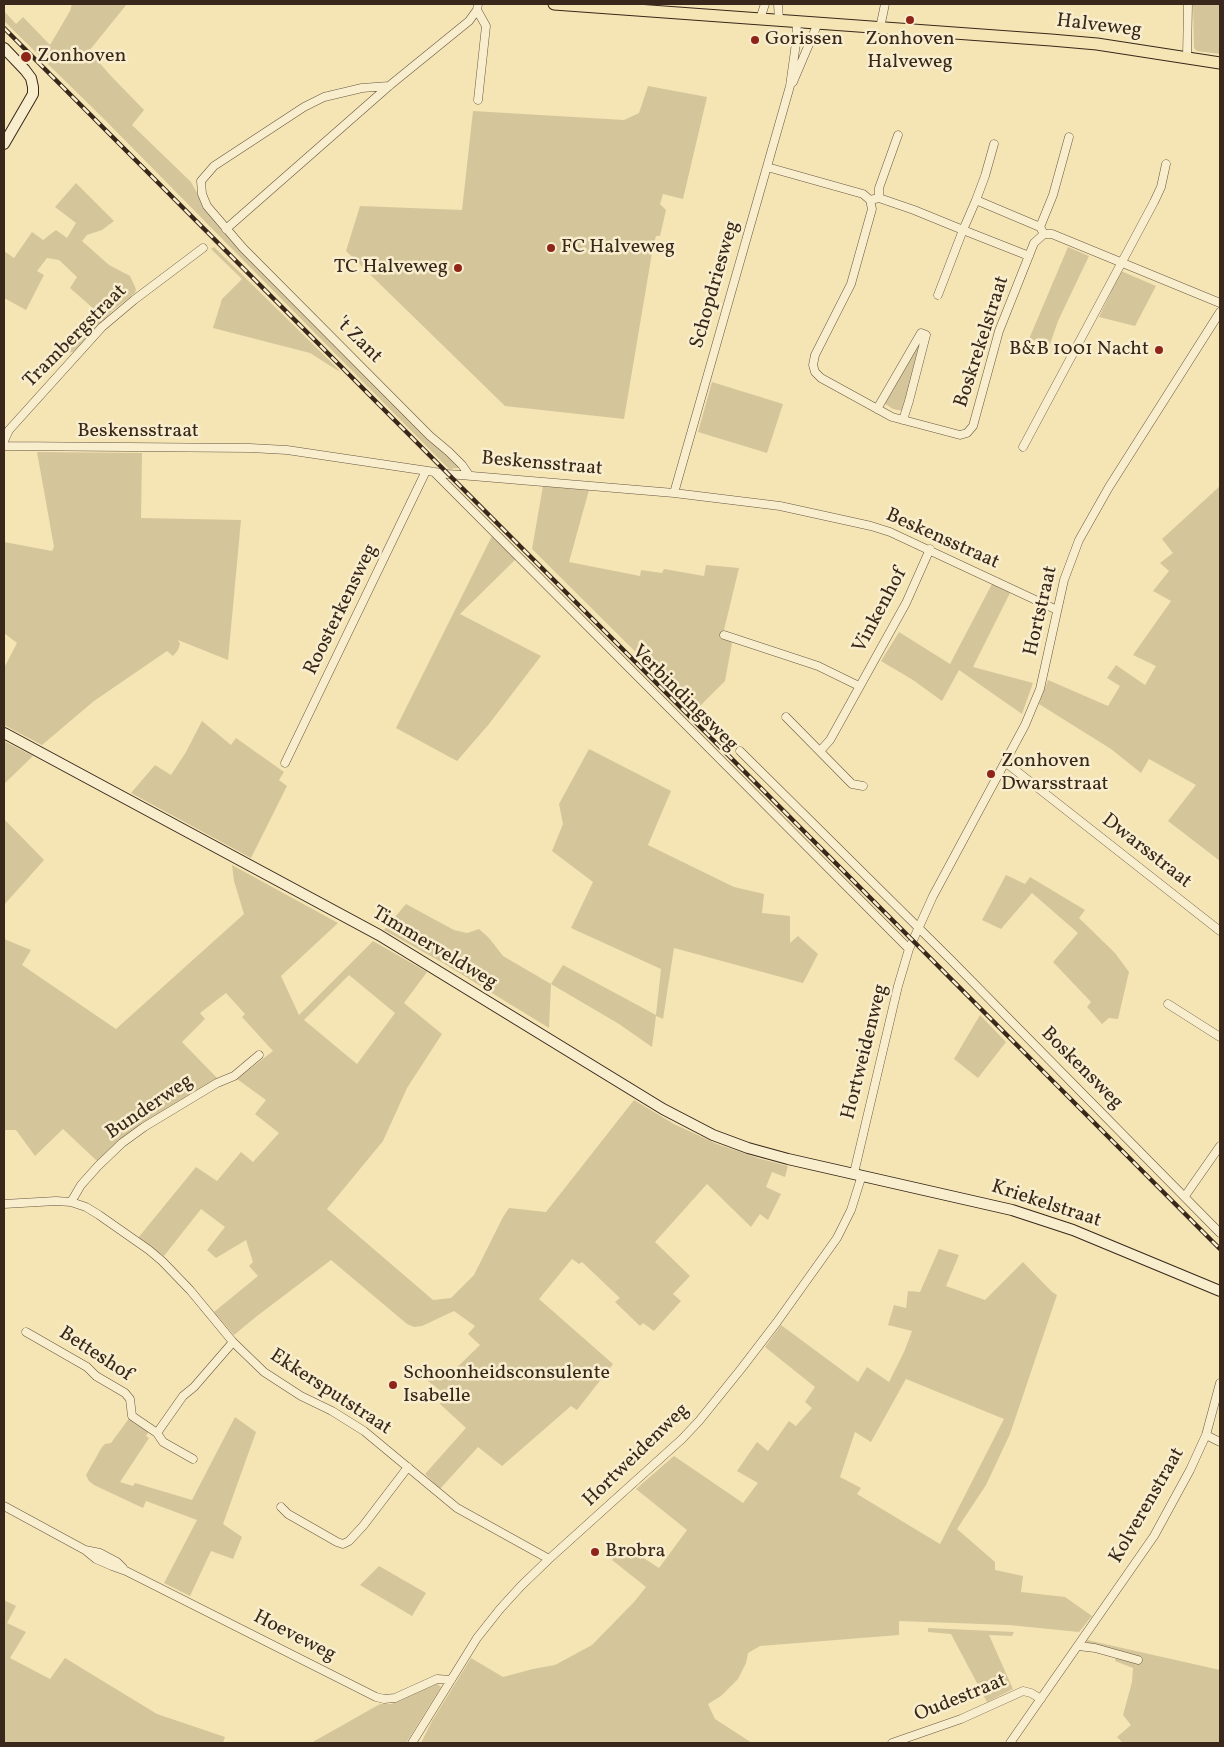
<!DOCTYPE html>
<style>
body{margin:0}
#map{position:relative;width:1224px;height:1747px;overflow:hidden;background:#f5e5b4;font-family:Vollkorn,serif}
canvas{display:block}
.frame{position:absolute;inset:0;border:5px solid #38271a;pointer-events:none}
</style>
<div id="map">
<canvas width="1224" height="1747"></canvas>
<div class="frame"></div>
</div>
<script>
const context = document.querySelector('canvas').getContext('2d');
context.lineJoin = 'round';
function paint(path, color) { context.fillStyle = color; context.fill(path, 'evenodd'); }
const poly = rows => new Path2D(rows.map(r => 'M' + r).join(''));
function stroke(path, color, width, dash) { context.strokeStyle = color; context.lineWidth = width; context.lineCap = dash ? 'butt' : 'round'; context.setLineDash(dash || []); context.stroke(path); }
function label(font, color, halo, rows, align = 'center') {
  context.font = font + ' Vollkorn,serif'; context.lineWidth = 5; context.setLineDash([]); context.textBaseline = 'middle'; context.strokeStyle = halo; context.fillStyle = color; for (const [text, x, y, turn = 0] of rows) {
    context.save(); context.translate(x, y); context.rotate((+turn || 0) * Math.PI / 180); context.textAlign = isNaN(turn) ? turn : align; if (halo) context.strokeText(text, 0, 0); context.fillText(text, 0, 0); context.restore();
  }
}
paint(poly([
 [72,4,127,4,89,51,111,76,144,110,132,125,191,182,206,209,221,229,246,255,459,467,458,468,449,469,104,119,4,21,4,11,16,24,23,17,50,45,70,11],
 [1193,4,1220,4,1220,54,1197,51,1194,48],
 [648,86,707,97,683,199,663,194,660,204,666,210,660,236,656,236,653,247,624,419,505,406,346,251,360,206,462,210,473,111,624,120,639,113],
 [76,183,114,221,102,230,87,235,82,241,109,265,130,276,136,289,135,293,112,311,76,351,68,353,66,349,95,310,70,288,77,277,59,260,47,258,37,271,44,275,26,310,4,298,4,251,14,258,32,232,43,240,56,230,67,238,76,223,55,207],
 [214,247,337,368,340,372,310,353,213,328,222,299,242,279,211,249],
 [1068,247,1089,256,1058,321,1050,344,1029,339],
 [1121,271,1156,286,1135,326,1099,317],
 [918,341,920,344,903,411,893,409,884,403],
 [712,382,783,404,767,453,698,432],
 [37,452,142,453,141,518,241,520,228,660,178,640,180,644,178,650,173,656,167,651,94,701,42,745,4,725,4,668,17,643,4,633,4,542,52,551,54,547],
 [543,486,589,490,569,562,640,576,641,570,662,573,664,569,704,576,706,565,739,568,723,634,732,643,725,681,695,711,532,549],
 [1220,486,1220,861,1168,821,1196,785,1149,759,1141,773,1111,749,1039,704,1048,680,1108,706,1120,686,1107,678,1116,665,1145,685,1156,666,1133,655,1171,601,1153,591,1169,571,1160,563,1173,553,1162,539],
 [492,536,516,559,460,614,541,656,489,724,457,761,396,728],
 [992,584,1010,593,973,667,1033,683,1022,714,959,670,942,701,913,680,881,661,899,632,950,664],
 [202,721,231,745,236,738,284,772,279,780,287,786,251,858,131,793,155,765,171,775,186,752],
 [4,741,33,756,4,784],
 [589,749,671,791,648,845,734,887,764,894,762,913,790,916,790,943,798,936,818,954,803,983,674,948,663,1019,656,1016,652,1047,619,1024,551,984,549,1028,443,963,384,930,406,904,454,930,467,933,479,929,489,938,503,956,551,984,563,965,656,1015,661,969,571,928,593,882,552,851,563,824,559,804],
 [4,819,44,860,4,905],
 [232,865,338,923,281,976,299,1015,373,941,427,972,404,1003,442,1034,407,1088,383,1141,327,1209,433,1300,451,1298,474,1275,503,1217,509,1208,546,1212,634,1100,674,1124,717,1144,761,1159,788,1166,785,1177,772,1172,766,1187,781,1194,768,1220,760,1214,751,1227,707,1184,655,1242,690,1276,673,1294,681,1301,654,1331,643,1323,640,1326,615,1302,620,1298,582,1262,579,1264,572,1259,539,1299,613,1364,577,1410,571,1406,502,1466,478,1447,440,1489,425,1474,466,1428,440,1404,446,1395,424,1378,430,1371,441,1378,447,1377,480,1345,468,1334,475,1326,454,1311,422,1326,414,1327,407,1324,331,1260,257,1316,234,1335,214,1312,258,1276,249,1266,253,1262,246,1240,216,1258,207,1250,225,1227,201,1209,164,1256,138,1238,196,1167,217,1181,241,1152,253,1162,279,1133,255,1114,266,1100,237,1079,273,1051,242,1017,245,1014,226,993,200,1013,205,1019,182,1042,218,1079,126,1137,97,1161,63,1129,35,1156,16,1130,4,1130,4,939,31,950,22,965,116,1029,244,914,234,881],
 [349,975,395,1013,357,1064,304,1020],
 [1006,875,1025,884,1030,877,1085,910,1079,918,1115,953,1129,972,1118,1019,1109,1018,1102,1024,1087,1007,1091,1002,1053,962,1078,933,1032,893,1001,929,982,920],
 [980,1015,1006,1042,978,1078,954,1059],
 [939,1249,959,1255,946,1286,985,1300,1023,1262,1052,1292,1057,1295,1010,1434,986,1485,957,1529,995,1562,995,1570,1023,1576,1021,1592,1065,1597,1092,1616,1079,1632,1009,1625,899,1621,899,1635,760,1646,748,1653,746,1663,738,1679,721,1696,708,1704,715,1719,752,1743,421,1743,432,1721,471,1658,503,1677,533,1669,555,1665,592,1645,634,1602,646,1587,612,1560,622,1544,659,1568,687,1530,636,1489,674,1456,743,1503,758,1483,737,1471,757,1442,768,1451,789,1421,796,1426,812,1408,805,1402,815,1387,765,1347,781,1325,858,1382,867,1367,889,1382,904,1352,912,1331,888,1325,894,1305,906,1308,908,1291,920,1292],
 [906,1379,1004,1419,940,1544,857,1494,861,1488,840,1477,855,1432,871,1442],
 [130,1417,134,1423,149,1431,146,1436,149,1438,120,1482,133,1486,135,1483,192,1500,235,1417,256,1432,223,1524,242,1537,233,1559,211,1551,190,1596,164,1583,197,1520,146,1501,143,1508,94,1485,89,1481,86,1475,102,1447,105,1444,111,1443],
 [379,1566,426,1593,412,1616,360,1585],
 [4,1600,16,1606,7,1623,26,1632,10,1658,50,1679,65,1658,157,1714,225,1737,223,1743,4,1743],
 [928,1628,1014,1632,1012,1636,989,1635,1013,1689,987,1702,951,1634,928,1632],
 [1087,1640,1220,1670,1220,1743,1123,1743,1117,1737,1131,1725,1123,1715,1132,1682,1133,1668,1115,1661,1117,1652,1086,1644],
 [436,1683,441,1687,406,1743,311,1743,380,1704,391,1704,401,1700,429,1685]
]), '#d5c59a');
const street = poly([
 [778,4,779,20],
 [477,10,486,26,478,100],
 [760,19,765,4],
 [880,28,885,4],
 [1187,58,1188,4],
 [793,82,818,23],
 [389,86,362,88,324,97,304,107,214,166,201,181,202,194,207,206,243,248,430,436,449,452,462,465,469,475],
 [767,167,863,194,870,200,872,209,851,284,815,355,813,365,815,372,821,378,892,417,960,435,967,433,973,426,999,331,1034,243,1044,234,1052,234,1220,303],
 [879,198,879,188,898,135],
 [870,200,879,198,914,210,963,230,938,295],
 [976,200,985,176,994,144],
 [1040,227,1053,195,1069,137],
 [226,229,389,86,469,21,477,10,478,4],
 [1029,256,963,230,976,200,1040,227,1044,234],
 [877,409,921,333,926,335,909,401,903,420],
 [4,441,9,430,102,327,134,300,203,248],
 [4,446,250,448,287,450,448,474,674,493,780,506,871,526,890,532,1057,610],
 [1023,447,1154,202,1161,187,1166,164],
 [434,472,909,949],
 [674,493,790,86,796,43,797,21],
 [724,635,818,666,859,686],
 [786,717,852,784,863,786],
 [740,751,949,958,1220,1233],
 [820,751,830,740,906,603,930,549],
 [1005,762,1220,931],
 [285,763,426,471],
 [1168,1004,1220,1037],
 [854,1173,898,986,909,949,933,896,1025,725,1040,689,1064,580,1079,540,1109,487,1220,312],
 [1185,1196,1220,1146],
 [71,1202,81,1185,98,1166,122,1143,144,1127,217,1083,234,1076,259,1055],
 [4,1204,56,1201,71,1202,86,1207,99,1215,149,1250,162,1261,190,1290,233,1342,264,1372,301,1396,332,1411,364,1431,457,1508,549,1559],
 [26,1332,87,1367,96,1376,125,1393,130,1399,132,1416,157,1433,183,1396,194,1387,233,1342],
 [157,1433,163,1442,193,1459],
 [1206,1435,1220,1442],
 [4,1506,85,1550,100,1553,117,1562,123,1568],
 [281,1507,288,1514,337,1542,343,1544,349,1541,363,1526,408,1467],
 [85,1550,96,1559,112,1566,126,1571,376,1697,384,1699,395,1698,437,1679,451,1680],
 [1078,1646,1095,1648,1138,1660],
 [412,1743,477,1638,500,1609,521,1586,549,1559,682,1439,699,1421,741,1369,777,1322,837,1238,851,1210,862,1175],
 [892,1743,961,1719,1023,1691,1031,1693,1041,1699],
 [1010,1743,1154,1536,1190,1470,1206,1435,1220,1383]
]);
const secondary = poly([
 [4,48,25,70,31,78,33,87,33,94,29,101,4,144],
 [4,733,379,935,663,1109,713,1135,748,1148,788,1159,1012,1210,1073,1230,1220,1291]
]);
const primary = poly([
 [554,4,1051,40,1097,44,1220,63]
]);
stroke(street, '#675640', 9);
stroke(secondary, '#38271a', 12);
stroke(primary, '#38271a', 13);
stroke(street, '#f8eece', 8);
stroke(secondary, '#f8eece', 10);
stroke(primary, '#f5e5b4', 11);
const rail = poly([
 [4,28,1220,1249]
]);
stroke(rail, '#38271a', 4.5);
stroke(rail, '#f8eece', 2.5, [8]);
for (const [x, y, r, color] of [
 [910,20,5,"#8f2418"],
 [755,40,5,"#8f2418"],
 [26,57,6,"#8f2418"],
 [551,248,5,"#8f2418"],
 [458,268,5,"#8f2418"],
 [1159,350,5,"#8f2418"],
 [991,774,5,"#8f2418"],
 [393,1385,5,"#8f2418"],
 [595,1552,5,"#8f2418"]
]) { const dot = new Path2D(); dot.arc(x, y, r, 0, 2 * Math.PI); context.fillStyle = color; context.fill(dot); stroke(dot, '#f8eece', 2); }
label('20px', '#38271a', '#f8eece', [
 ["Halveweg",1099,27,7],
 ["Schopdriesweg",716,285,-74],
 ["Trambergstraat",76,337,-45],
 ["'t Zant",358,341,45],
 ["Boskrekelstraat",983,342,-72],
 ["Beskensstraat",138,432],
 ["Beskensstraat",542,465,5],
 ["Beskensstraat",942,540,24],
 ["Roosterkensweg",342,610,-64],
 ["Vinkenhof",881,611,-62],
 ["Hortstraat",1042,611,-77],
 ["Verbindingsweg",684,699,45],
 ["Dwarsstraat",1146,852,38],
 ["Timmerveldweg",434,949,31],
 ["Hortweidenweg",866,1052,-76],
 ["Boskensweg",1081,1069,45],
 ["Bunderweg",150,1108,-34],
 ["Kriekelstraat",1046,1205,18],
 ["Betteshof",95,1355,33],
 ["Ekkersputstraat",330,1393,33],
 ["Hortweidenweg",637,1456,-44],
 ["Kolverenstraat",1148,1506,-60],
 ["Hoeveweg",294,1637,27],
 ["Oudestraat",961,1699,-22]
]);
label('20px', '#38271a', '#f8eece', [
 ["Gorissen",765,40],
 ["Zonhoven",910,40,"center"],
 ["Halveweg",910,63,"center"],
 ["Zonhoven",37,57],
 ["FC Halveweg",561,248],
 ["TC Halveweg",448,268,"right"],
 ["B&B 1001 Nacht",1149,350,"right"],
 ["Zonhoven",1001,762],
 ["Dwarsstraat",1001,785],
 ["Schoonheidsconsulente",403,1374],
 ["Isabelle",403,1397],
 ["Brobra",605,1552]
], 'left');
</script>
